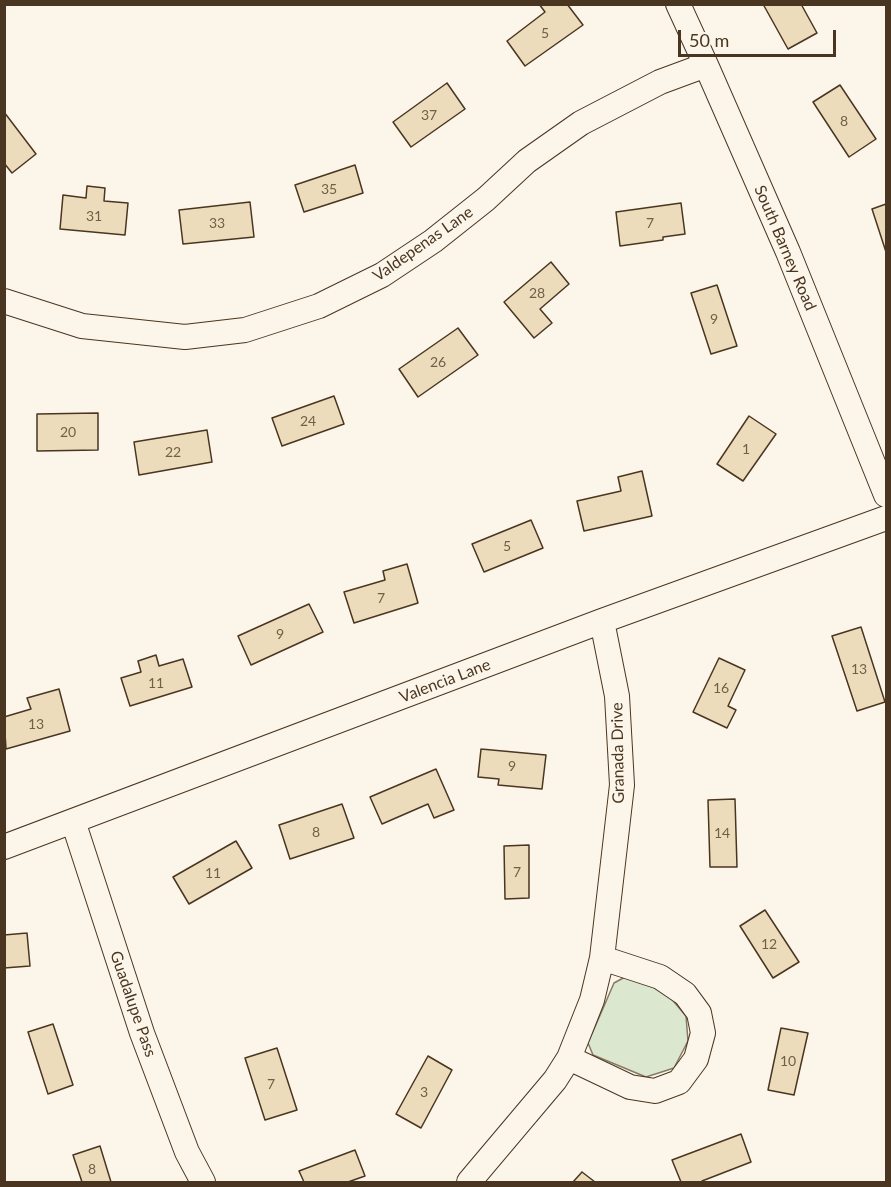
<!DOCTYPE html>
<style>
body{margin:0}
#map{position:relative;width:891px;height:1187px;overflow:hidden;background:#fbf6e9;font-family:Lato,sans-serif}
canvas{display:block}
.frame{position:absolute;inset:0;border:6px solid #4a3520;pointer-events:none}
.scale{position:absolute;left:678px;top:30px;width:158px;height:27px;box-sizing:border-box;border:3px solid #4a3520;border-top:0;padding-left:8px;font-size:18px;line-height:21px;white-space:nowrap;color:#4a3520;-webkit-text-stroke:4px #fbf6e9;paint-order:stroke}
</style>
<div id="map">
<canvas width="891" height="1187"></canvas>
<div class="frame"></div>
<div class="scale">50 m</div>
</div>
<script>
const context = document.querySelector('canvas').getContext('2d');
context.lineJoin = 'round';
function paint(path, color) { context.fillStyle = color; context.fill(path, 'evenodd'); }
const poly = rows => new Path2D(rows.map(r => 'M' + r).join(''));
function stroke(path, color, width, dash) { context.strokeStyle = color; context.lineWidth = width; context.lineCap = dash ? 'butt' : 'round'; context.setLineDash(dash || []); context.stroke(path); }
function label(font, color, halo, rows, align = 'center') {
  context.font = font + ' Lato,sans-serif'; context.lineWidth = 4.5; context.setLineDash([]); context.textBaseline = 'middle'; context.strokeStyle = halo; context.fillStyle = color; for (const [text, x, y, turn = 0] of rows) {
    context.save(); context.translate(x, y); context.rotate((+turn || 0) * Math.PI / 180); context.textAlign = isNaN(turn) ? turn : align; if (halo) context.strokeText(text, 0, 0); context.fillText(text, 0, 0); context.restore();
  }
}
const green = poly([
 [625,977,648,984,669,996,686,1016,688,1041,674,1068,646,1077,593,1055,588,1043,614,983,625,977]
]);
paint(green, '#dce7d0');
stroke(green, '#887966', 1.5);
const building = poly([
 [539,4,567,4,583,25,525,66,507,41,545,12,539,4],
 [763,4,801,4,817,33,788,49,763,4],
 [447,83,465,109,411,147,393,122,447,83],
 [840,85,876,139,849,157,813,102,840,85],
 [4,112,36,154,12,173,4,163,4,112],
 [355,165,363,193,304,212,295,185,355,165],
 [87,186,105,188,104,201,128,203,125,235,60,229,63,195,86,198,87,186],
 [250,202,254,237,183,244,179,210,250,202],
 [681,203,685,234,663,237,663,240,620,246,616,212,681,203],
 [886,204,886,252,872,209,886,204],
 [551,262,569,284,540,309,552,323,534,338,504,302,551,262],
 [717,285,737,346,711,354,691,293,717,285],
 [458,328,478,355,418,397,399,369,458,328],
 [334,396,344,424,282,446,272,418,334,396],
 [98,413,98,450,37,451,37,414,98,413],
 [749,416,776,434,743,481,717,464,749,416],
 [207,430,212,462,139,475,134,442,207,430],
 [642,471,652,516,584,531,577,501,621,491,618,477,642,471],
 [531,520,543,548,484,572,472,544,531,520],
 [407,564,418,603,354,623,344,592,385,580,383,571,407,564],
 [309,604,323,632,251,665,238,636,309,604],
 [861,627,885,702,857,711,832,636,861,627],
 [156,655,159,666,183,659,192,687,130,706,121,678,141,672,138,661,156,655],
 [719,658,745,670,728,706,736,710,727,728,693,712,719,658],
 [59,689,70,731,6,749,4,717,31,709,27,698,59,689],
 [481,749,546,755,542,789,498,785,499,779,478,777,481,749],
 [436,769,454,810,434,818,428,804,382,824,370,797,436,769],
 [735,799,737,867,710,867,708,800,735,799],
 [342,804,354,838,290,859,279,825,342,804],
 [236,841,252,868,189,904,173,877,236,841],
 [529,845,529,898,505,899,504,846,529,845],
 [765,910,799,962,773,978,740,926,765,910],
 [27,933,30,966,4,968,4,935,27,933],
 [53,1024,73,1085,48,1094,28,1032,53,1024],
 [781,1028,808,1033,794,1095,768,1090,781,1028],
 [277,1048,297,1110,265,1120,245,1058,277,1048],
 [428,1056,452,1070,421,1128,396,1114,428,1056],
 [741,1134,751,1162,702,1181,703,1182,681,1182,672,1160,741,1134],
 [100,1146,111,1182,82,1182,73,1155,100,1146],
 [355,1150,365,1176,348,1182,304,1182,299,1171,355,1150],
 [582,1172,595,1182,573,1182,582,1172]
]);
paint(building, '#ecdcbc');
stroke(building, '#4a3520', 1.5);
const minor = poly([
 [678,4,706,65,788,252,886,495],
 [4,301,82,326,185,337,245,330,319,306,382,275,433,241,486,199,527,161,581,123,660,82,706,65],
 [73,821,142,1033,187,1152,203,1182],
 [4,847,602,621,886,518],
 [569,1058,592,1000,602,958,622,785,617,696,602,621],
 [469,1182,555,1080,569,1058,630,1087,655,1091,679,1082,696,1059,703,1033,699,1013,685,994,660,977,602,958]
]);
stroke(minor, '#4a3520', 26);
stroke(minor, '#fbf6e9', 24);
label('14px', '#725f47', null, [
 ["5",545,33],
 ["37",429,115],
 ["8",844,121],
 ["35",329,189],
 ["31",94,216],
 ["33",217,223],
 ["7",650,223],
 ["28",537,293],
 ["9",714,319],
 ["26",438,362],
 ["24",308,421],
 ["20",68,432],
 ["1",746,449],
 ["22",173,452],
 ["5",507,546],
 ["7",381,598],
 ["9",280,634],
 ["13",859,669],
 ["11",156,683],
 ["16",721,688],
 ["13",36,724],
 ["9",512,766],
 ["8",316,832],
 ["14",722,833],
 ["7",517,872],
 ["11",213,873],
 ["12",769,944],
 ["10",788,1061],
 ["7",271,1084],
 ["3",424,1092],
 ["8",92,1169]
]);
label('16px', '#4a3520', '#fbf6e9', [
 ["Valdepenas Lane",423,244,-35],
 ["South Barney Road",785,248,67],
 ["Valencia Lane",445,681,-21],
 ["Granada Drive",618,753,-91],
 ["Guadalupe Pass",133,1004,71]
]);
</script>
